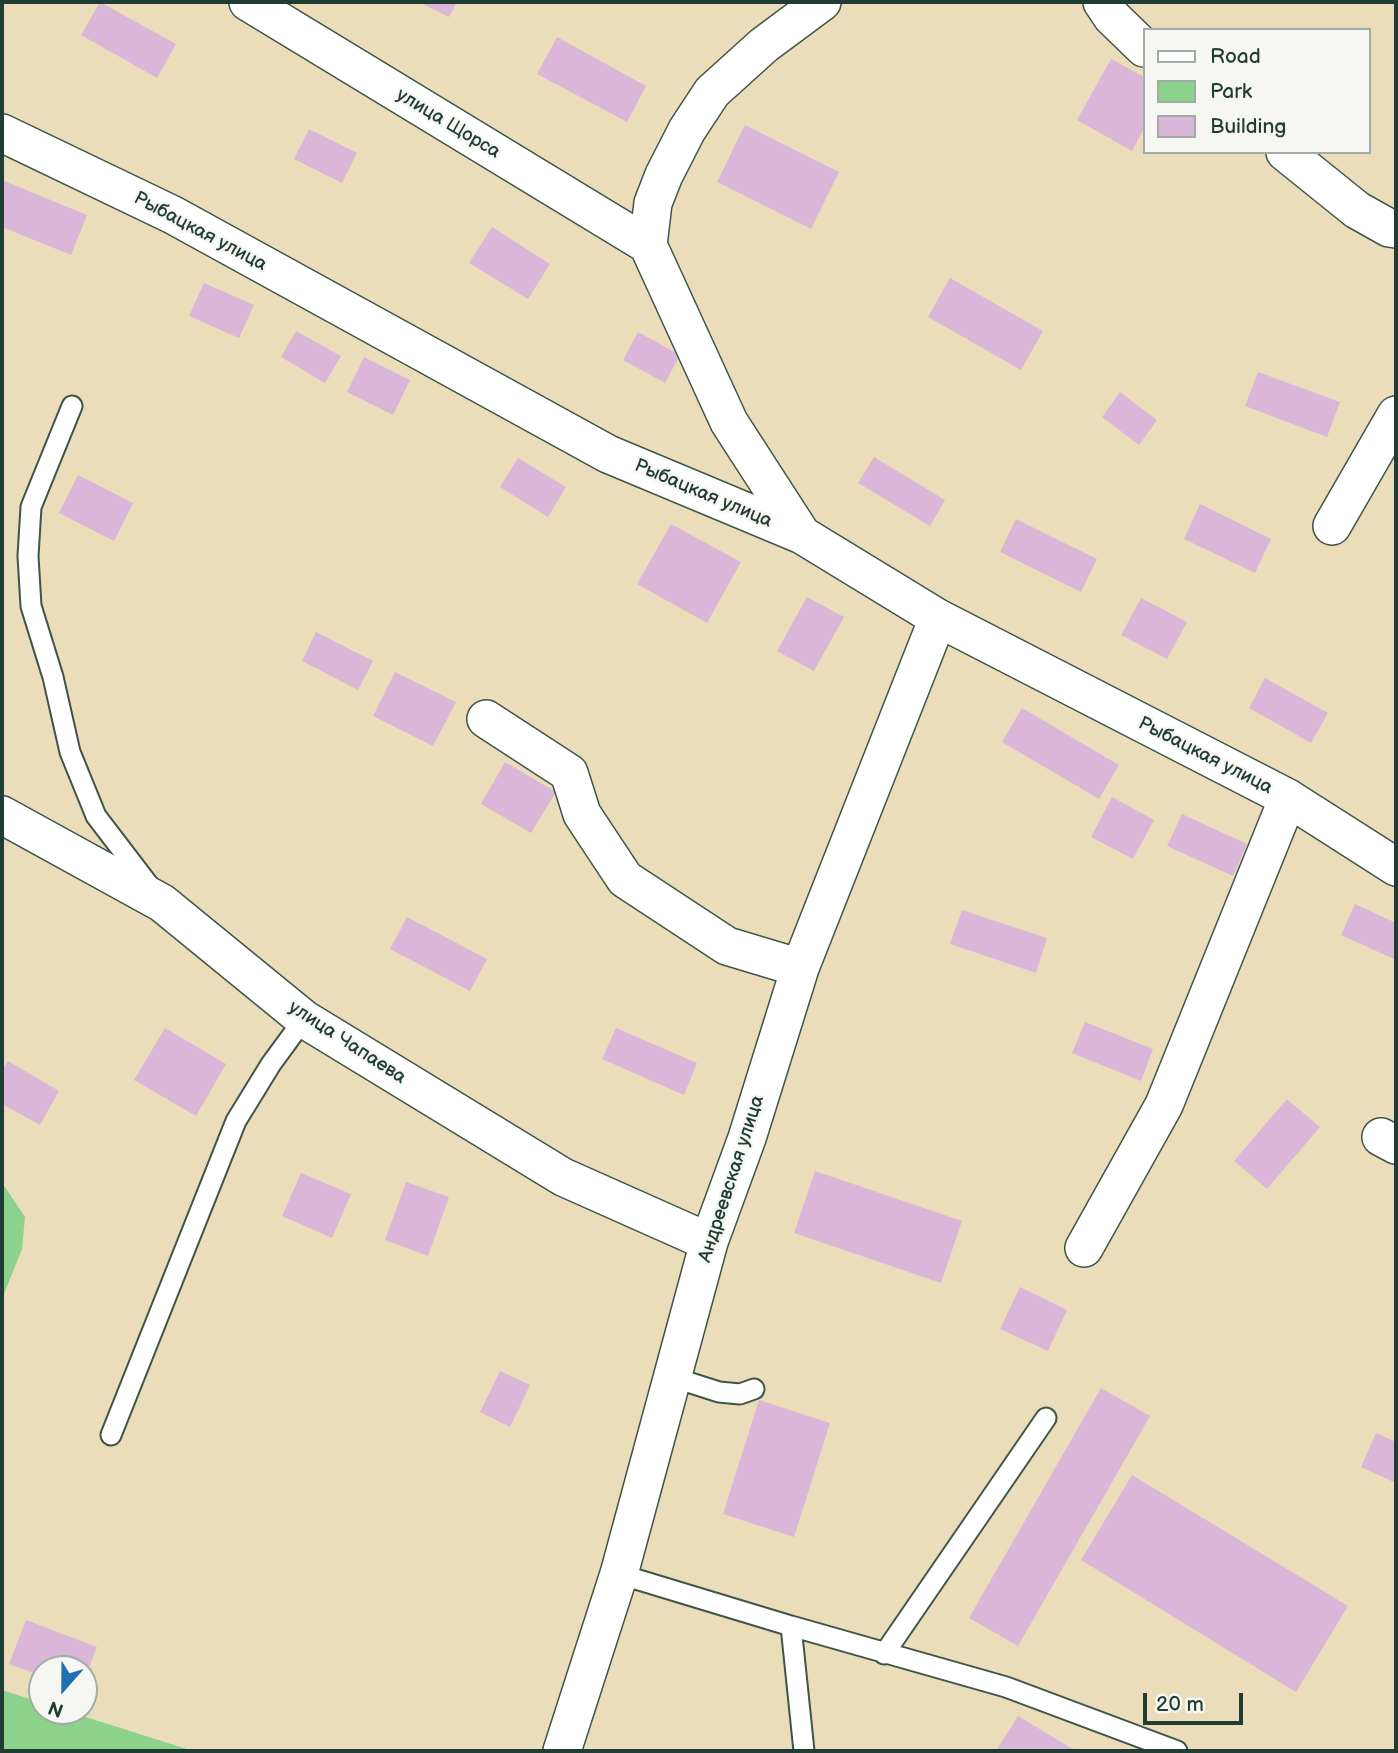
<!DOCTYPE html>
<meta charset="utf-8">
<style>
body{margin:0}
#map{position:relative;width:1398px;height:1753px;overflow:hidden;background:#ebddb9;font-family:"Balsamiq Sans",sans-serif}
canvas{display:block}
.frame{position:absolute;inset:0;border:4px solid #1f3d34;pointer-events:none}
.legend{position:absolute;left:1143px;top:28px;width:228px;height:126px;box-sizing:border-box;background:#f6f6f2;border:2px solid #a0aca6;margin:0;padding:9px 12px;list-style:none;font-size:21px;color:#1f3d34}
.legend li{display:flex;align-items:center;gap:14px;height:35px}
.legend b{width:35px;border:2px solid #a0aca6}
.north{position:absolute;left:28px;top:1655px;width:70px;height:70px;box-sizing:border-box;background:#f6f6f2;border:2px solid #a0aca6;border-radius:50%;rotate:201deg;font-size:19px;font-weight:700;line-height:28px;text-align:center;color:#1f3d34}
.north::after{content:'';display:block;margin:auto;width:24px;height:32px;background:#1f6fb2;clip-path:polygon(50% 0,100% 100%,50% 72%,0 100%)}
.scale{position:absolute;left:1143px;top:1693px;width:100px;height:32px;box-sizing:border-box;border:4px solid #1f3d34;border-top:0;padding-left:9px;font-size:21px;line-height:24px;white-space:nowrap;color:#1f3d34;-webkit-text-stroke:5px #f6f6f2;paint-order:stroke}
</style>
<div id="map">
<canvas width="1398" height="1753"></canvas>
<div class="frame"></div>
<ul class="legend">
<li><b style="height:9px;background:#fff"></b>Road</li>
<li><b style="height:19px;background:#8dd28b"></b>Park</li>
<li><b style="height:19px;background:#dab7d8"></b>Building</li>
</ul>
<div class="north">N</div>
<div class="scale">20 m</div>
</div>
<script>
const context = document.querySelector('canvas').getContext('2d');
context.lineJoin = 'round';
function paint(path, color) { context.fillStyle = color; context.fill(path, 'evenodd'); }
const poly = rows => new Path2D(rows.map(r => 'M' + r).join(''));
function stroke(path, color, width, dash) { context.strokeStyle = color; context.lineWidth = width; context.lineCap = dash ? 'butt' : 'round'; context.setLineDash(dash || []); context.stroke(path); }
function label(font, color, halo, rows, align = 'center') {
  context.font = font + ' "Balsamiq Sans",sans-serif'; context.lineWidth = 5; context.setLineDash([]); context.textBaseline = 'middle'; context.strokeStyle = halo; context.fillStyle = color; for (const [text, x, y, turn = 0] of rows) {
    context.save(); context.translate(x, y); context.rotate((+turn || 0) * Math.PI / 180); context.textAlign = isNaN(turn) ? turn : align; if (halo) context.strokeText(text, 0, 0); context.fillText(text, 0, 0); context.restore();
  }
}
paint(poly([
 [2,1185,5,1187,25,1217,22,1249,2,1299],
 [2,1690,42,1703,42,1711,67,1711,193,1751,2,1751]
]), '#8dd28b');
paint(poly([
 [100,2,176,44,157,78,81,35],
 [419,2,457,2,449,17],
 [557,37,646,86,627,122,537,74],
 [1111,59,1144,77,1144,128,1132,151,1077,120],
 [745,125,839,172,811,229,717,182],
 [309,129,357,153,342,183,294,159],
 [2,180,87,215,71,255,2,227],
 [492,227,550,264,528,299,469,263],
 [950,278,1043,331,1021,370,928,317],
 [204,283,254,305,239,338,189,316],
 [296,331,341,356,325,383,281,357],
 [638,332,680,355,665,383,623,360],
 [364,357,410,380,393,415,347,392],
 [1258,372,1340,402,1327,437,1245,406],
 [1120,392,1157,420,1139,445,1102,417],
 [874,457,945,500,930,526,858,483],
 [518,458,566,487,548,517,500,487],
 [78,475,133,503,114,541,59,513],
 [1200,504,1271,539,1255,573,1184,539],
 [1016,519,1097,559,1081,592,1000,552],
 [671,524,741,562,707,623,637,584],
 [807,597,844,617,814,671,777,651],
 [1141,598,1187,622,1167,659,1121,635],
 [316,632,373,661,358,690,302,661],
 [395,672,456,702,433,746,373,716],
 [1265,678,1328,713,1311,743,1249,708],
 [1022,708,1119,765,1099,799,1002,742],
 [505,762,556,792,531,833,481,804],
 [1112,797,1154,820,1133,859,1091,837],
 [1182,814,1247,844,1233,876,1167,846],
 [1355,904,1396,923,1396,960,1341,935],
 [962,910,1047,938,1036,973,950,944],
 [407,917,487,959,470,991,390,949],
 [1085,1022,1153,1049,1141,1081,1072,1053],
 [165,1028,226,1064,196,1116,134,1080],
 [616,1028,697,1063,684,1095,602,1059],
 [8,1061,59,1091,40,1125,2,1104,2,1071],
 [1287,1099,1320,1127,1267,1189,1234,1161],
 [815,1171,962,1221,941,1283,794,1233],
 [301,1173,351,1194,332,1238,282,1216],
 [406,1182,449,1197,428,1256,385,1240],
 [1020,1287,1067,1310,1048,1351,1000,1329],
 [500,1371,530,1385,510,1427,480,1412],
 [1101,1388,1150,1416,1018,1646,969,1618],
 [759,1400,830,1423,794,1537,723,1514],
 [1376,1433,1396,1442,1396,1483,1361,1467],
 [1132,1475,1348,1606,1296,1692,1081,1560],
 [26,1620,97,1647,84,1680,84,1669,42,1669,42,1676,9,1664],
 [1018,1716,1076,1751,996,1751]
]), '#dab7d8');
const service = poly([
 [72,406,31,507,28,556,31,606,53,677,70,752,96,816,151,888],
 [672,1377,719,1392,740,1394,754,1389],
 [111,1435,236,1121,271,1064,304,1019],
 [619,1574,791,1626,804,1751],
 [791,1626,1006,1687,1177,1751],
 [884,1654,1046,1418]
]);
const minor = poly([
 [248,2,648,245],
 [1102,2,1112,17,1144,48],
 [2,133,173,215,608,454,802,535,938,618,1288,798,1396,867],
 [1285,152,1357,210,1389,228,1396,229],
 [1332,526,1396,415],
 [802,535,729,422,648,245,653,203,664,175,687,130,712,92,764,45,822,2],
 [486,719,569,773,582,814,625,879,727,946,800,968],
 [2,815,162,903,304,1019,563,1177,709,1242],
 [1381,1137,1396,1145],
 [1084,1248,1164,1105,1288,798],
 [562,1751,619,1574,709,1242,747,1138,800,968,938,618]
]);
stroke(service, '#3e5548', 23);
stroke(minor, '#3e5548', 40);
stroke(service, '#fff', 19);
stroke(minor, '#fff', 37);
label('19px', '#1f3d34', '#f6f6f2', [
 ["улица Щорса",448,124,31],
 ["Рыбацкая улица",200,232,28],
 ["Рыбацкая улица",703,494,23],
 ["Рыбацкая улица",1205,756,27],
 ["улица Чапаева",347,1043,33],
 ["Андреевская улица",732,1179,-72]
]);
</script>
